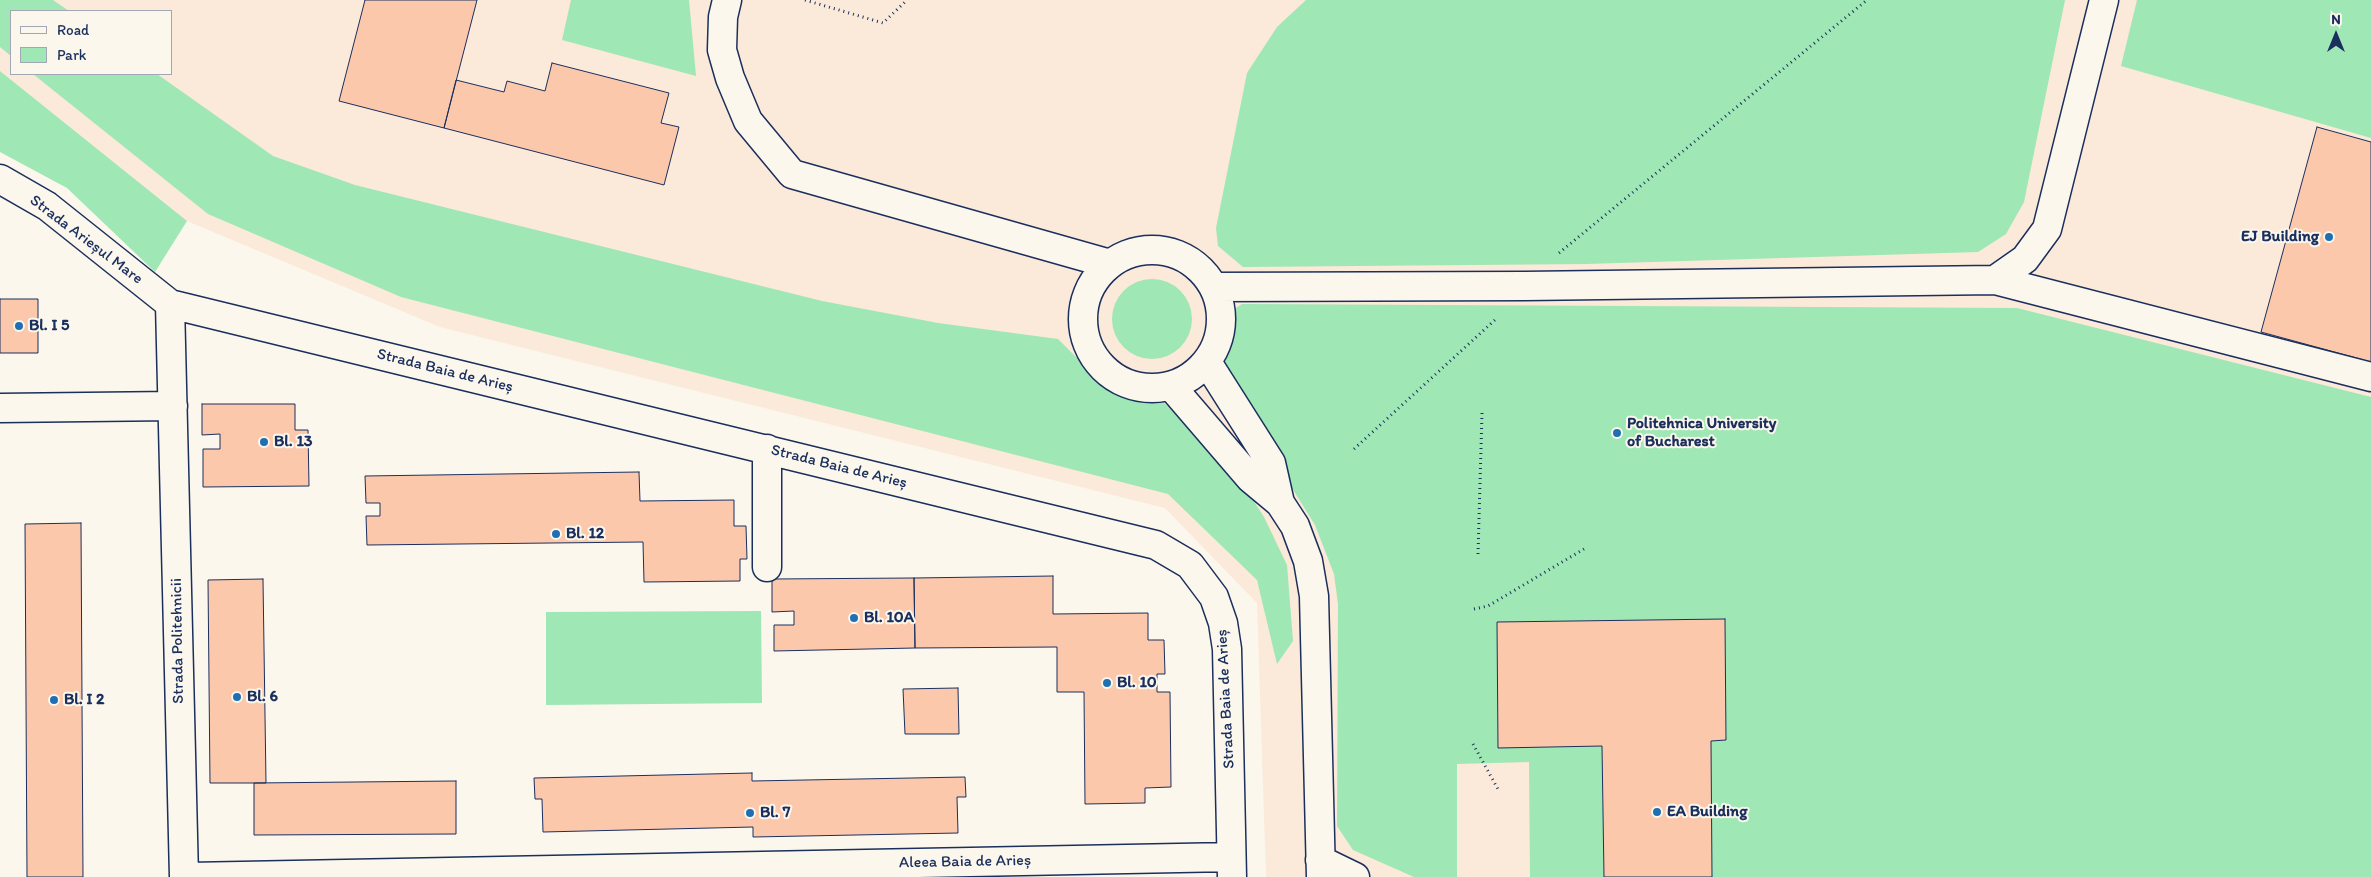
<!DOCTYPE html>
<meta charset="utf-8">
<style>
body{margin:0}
#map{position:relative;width:2371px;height:877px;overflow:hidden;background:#fbf7ec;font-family:Itim,sans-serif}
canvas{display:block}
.legend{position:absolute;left:10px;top:10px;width:162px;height:65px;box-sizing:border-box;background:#fbf7ec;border:1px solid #a1a7b3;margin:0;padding:6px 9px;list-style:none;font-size:15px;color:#1b2f5e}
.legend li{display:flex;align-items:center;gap:10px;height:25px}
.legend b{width:25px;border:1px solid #a1a7b3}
.north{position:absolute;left:2311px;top:10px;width:50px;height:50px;-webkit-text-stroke:4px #fbf7ec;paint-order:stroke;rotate:0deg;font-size:14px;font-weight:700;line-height:20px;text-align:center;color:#1b2f5e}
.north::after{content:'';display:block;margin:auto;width:18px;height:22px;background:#1b2f5e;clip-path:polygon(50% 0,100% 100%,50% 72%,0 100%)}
</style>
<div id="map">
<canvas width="2371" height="877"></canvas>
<ul class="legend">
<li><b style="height:6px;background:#fbf7ec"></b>Road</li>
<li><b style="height:14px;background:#9fe7b4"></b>Park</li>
</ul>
<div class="north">N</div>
</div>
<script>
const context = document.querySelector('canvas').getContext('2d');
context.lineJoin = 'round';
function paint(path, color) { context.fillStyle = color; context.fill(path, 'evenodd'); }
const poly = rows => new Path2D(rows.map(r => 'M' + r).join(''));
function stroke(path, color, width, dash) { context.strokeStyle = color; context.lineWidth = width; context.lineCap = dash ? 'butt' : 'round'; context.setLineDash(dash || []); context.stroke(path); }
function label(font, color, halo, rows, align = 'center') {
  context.font = font + ' Itim,sans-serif'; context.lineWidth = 4; context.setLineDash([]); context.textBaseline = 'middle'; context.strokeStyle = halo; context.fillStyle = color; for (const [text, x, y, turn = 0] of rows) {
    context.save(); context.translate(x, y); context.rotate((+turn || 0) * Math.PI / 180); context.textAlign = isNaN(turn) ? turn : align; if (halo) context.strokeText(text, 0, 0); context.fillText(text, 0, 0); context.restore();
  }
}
paint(poly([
 [0,0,2371,0,2371,877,1266,877,1257,603,1165,508,440,327,187,221,0,71],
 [11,11,171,11,171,74,11,74]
]), '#fbe9d9');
paint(poly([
 [0,0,53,0,69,11,11,11,11,56,0,47],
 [571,0,689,0,696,76,562,40],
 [1306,0,2065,0,2024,202,2006,234,1978,252,1586,264,1243,267,1218,246,1216,228,1247,73,1277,27],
 [2137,0,2371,0,2371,138,2121,66],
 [0,71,187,221,155,272,67,188,0,152],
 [33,74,157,74,273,156,355,185,822,301,938,323,1058,339,1088,369,1118,387,1142,396,1160,399,1230,464,1264,517,1287,565,1293,641,1277,664,1257,580,1168,494,401,297,208,214],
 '1112 319a40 40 0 1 1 80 0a40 40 0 1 1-80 0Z',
 [1242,304,2017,308,2371,397,2371,877,1712,877,1711,741,1726,740,1724,619,1497,622,1498,747,1602,746,1604,877,1530,877,1529,762,1457,764,1457,877,1414,877,1353,850,1337,826,1338,604,1334,574,1315,525,1216,366,1229,330,1230,312],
 [761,611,762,703,546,705,546,612]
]), '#9fe7b4');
const building = poly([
 [365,0,477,0,444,128,339,101,365,0],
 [552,63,669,93,661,123,679,127,664,185,444,128,456,80,504,92,507,81,545,91,552,63],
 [2317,127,2371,142,2371,362,2261,332,2317,127],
 [0,299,38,299,38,353,0,353,0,299],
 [202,404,295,404,295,430,308,430,309,486,203,487,203,449,220,449,220,434,202,435,202,404],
 [639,472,640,501,734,500,734,526,746,526,747,559,740,559,740,581,644,582,643,542,367,545,366,516,380,516,380,503,366,503,365,476,639,472],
 [81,523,83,877,27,877,25,524,81,523],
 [1053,576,1053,614,1148,613,1148,640,1164,640,1165,674,1157,674,1157,692,1170,692,1171,787,1145,788,1145,803,1085,804,1084,692,1057,692,1057,647,915,648,914,578,1053,576],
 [914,578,915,648,774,651,774,625,794,625,794,611,772,612,772,579,914,578],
 [263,579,266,783,210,783,208,580,263,579],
 [1725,619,1726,740,1711,741,1712,877,1604,877,1602,746,1498,748,1497,622,1725,619],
 [958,688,959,734,905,734,903,689,958,688],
 [752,773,752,781,965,777,966,797,957,797,958,833,753,837,753,827,543,832,542,799,535,799,534,778,752,773],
 [456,781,456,834,254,835,254,783,456,781]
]);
paint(building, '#fcc8ac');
stroke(building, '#1b2f5e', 1);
const minor = poly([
 [727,0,723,17,722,50,730,78,748,121,792,174,1110,264],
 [2104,0,2047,229,2025,259,1995,280,2371,377],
 [0,179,47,206,170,304,1156,545,1190,565,1214,597,1223,623,1227,649,1232,877],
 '1083 319a69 69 0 1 1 138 0a69 69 0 1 1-138 0Z',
 [1214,287,1525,286,1995,280],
 [170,304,184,877],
 [1207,362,1271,463,1280,503],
 [1171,386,1250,478,1280,503,1295,526,1308,561,1314,596,1321,877],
 [0,408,173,406],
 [767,449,767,567],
 [1320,860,1355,877],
 [189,877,1231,857]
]);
stroke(minor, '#1b2f5e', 31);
stroke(poly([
 [805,0,883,23,907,0],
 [1559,253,1867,0],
 [1354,449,1497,318],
 [1478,554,1482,413],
 [1474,609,1488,606,1584,549],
 [1473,744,1499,791]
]), '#1b2f5e', 3, [1, 4]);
stroke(minor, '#fbf7ec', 28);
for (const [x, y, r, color] of [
 [2329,237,5,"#1f6fb2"],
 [19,326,5,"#1f6fb2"],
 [1617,433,5,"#1f6fb2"],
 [264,442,5,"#1f6fb2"],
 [556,534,5,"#1f6fb2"],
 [854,618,5,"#1f6fb2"],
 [1107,683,5,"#1f6fb2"],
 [237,697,5,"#1f6fb2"],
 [54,700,5,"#1f6fb2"],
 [1657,812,5,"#1f6fb2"],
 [750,813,5,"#1f6fb2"]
]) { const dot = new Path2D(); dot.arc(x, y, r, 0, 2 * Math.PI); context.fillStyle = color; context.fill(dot); stroke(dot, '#fbf7ec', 2); }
label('bold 16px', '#1b2f5e', '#fbf7ec', [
 ["EJ Building",2319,237,"right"],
 ["Bl. I 5",29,326],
 ["Politehnica University",1627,424],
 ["of Bucharest",1627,442],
 ["Bl. 13",274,442],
 ["Bl. 12",566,534],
 ["Bl. 10A",864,618],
 ["Bl. 10",1117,683],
 ["Bl. 6",247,697],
 ["Bl. I 2",64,700],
 ["EA Building",1667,812],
 ["Bl. 7",760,813]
], 'left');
label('16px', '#1b2f5e', '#fbf7ec', [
 ["Strada Arieșul Mare",86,240,37],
 ["Strada Baia de Arieș",445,371,14],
 ["Strada Baia de Arieș",839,467,14],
 ["Strada Politehnicii",178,641,-91],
 ["Strada Baia de Arieș",1226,699,-93],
 ["Aleea Baia de Arieș",965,862,-1]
]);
</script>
